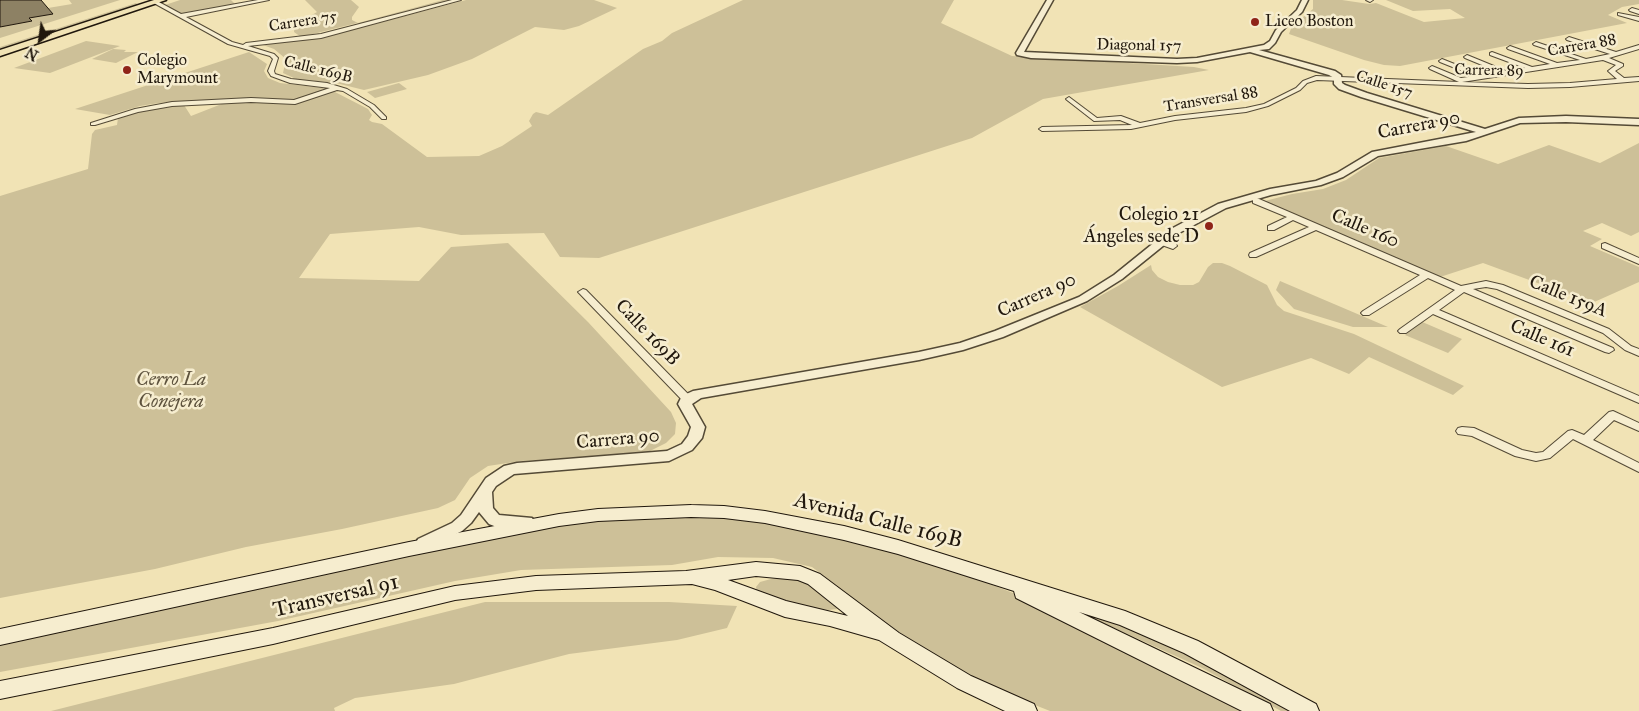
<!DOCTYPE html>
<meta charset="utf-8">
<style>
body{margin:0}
#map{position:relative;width:1639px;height:711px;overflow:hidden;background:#f1e3b5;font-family:"IM FELL Great Primer",serif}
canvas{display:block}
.north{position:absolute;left:15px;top:15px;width:50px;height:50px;-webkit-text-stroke:4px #f6edcf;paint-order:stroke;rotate:210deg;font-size:14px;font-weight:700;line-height:20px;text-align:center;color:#20170c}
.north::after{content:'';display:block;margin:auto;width:18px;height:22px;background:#20170c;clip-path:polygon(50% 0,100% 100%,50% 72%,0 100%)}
</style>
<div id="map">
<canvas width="1639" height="711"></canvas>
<div class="north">N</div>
</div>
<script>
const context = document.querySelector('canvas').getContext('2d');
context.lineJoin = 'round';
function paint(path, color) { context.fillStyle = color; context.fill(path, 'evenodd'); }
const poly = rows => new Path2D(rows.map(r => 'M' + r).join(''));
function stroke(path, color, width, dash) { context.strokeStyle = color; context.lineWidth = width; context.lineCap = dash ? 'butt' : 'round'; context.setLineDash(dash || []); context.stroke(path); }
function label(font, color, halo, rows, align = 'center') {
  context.font = font + ' "IM FELL Great Primer",serif'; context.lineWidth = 5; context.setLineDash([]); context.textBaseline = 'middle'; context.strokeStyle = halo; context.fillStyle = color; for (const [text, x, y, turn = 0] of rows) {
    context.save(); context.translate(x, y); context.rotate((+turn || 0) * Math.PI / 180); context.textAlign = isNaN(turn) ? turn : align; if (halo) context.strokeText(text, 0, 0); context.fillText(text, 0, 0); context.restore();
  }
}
paint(poly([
 [69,0,120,0,0,38,0,27,31,21,29,18,53,14,48,8,72,4],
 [180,0,231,0,235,4,182,14,165,5],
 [305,0,351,0,359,7,352,17,352,20,358,23,443,0,452,0,361,25,357,23,301,37,294,32,295,25,317,12],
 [466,0,594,0,617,8,579,26,564,30,535,27,472,59,428,75,364,90,336,83,296,79,283,73,286,59,274,49,263,45,333,35],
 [743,0,954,0,941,23,1012,56,1194,67,1209,70,1043,99,972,138,599,258,560,257,544,233,461,235,419,227,330,234,299,278,419,281,451,247,508,243,588,322,671,412,676,423,675,434,666,443,648,452,521,461,488,466,470,478,455,500,438,508,342,529,246,547,155,569,0,598,0,196,88,169,92,134,95,130,117,125,118,118,150,109,184,105,191,116,237,98,159,103,140,106,110,115,75,109,249,52,267,64,264,71,268,78,280,83,324,88,335,92,368,109,372,115,369,120,372,122,382,124,427,157,479,156,502,146,532,126,529,121,533,114,536,112,548,115,643,49,662,41,672,33],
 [1313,0,1342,0,1369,4,1376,3,1424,22,1465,18,1450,9,1413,11,1386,0,1639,0,1639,4,1622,7,1608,15,1627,23,1400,66,1384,65,1364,60,1289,34,1292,26,1313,9],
 [136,3,139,5,0,50,0,47],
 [86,41,120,46,50,73,14,68],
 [113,49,126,50,124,52,138,52,116,63,92,59],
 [399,83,407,89,375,98,367,92],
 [1639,143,1639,232,1631,236,1602,223,1583,231,1602,239,1590,246,1639,267,1639,282,1592,303,1483,263,1440,277,1261,202,1292,194,1323,189,1346,180,1379,158,1446,146,1498,164,1549,145,1600,163],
 [1213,263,1222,263,1230,266,1267,285,1277,305,1284,311,1354,334,1464,386,1453,395,1369,357,1349,374,1311,358,1222,387,1080,307,1118,286,1151,265,1152,270,1158,277,1168,282,1180,285,1193,285,1199,282,1208,267],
 [1280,281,1388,327,1353,327,1294,309,1276,290],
 [1420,321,1462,339,1448,353,1405,335],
 [705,512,866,541,952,569,1018,595,1248,711,1050,711,987,686,907,638,812,567,773,558,718,557,672,565,521,570,455,581,278,621,0,672,0,642,382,562,522,529,625,514],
 [793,578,807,581,835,603,837,609,828,610,803,607,757,593,756,587,760,582,771,579],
 [485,602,669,602,737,606,727,628,677,640,569,654,454,684,355,698,334,708,335,711,51,711],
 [1068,607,1135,630,1196,657,1295,711,1281,711,1202,668]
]), '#cdc098');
const building = poly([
 [0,0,41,0,53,14,29,18,32,21,0,27,0,0]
]);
paint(building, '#8d8164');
stroke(building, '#20170c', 1);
const minor = poly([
 [258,0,269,0,186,17,232,42,243,45,246,43,321,34,452,0,461,0,321,38,248,46,274,54,278,58,274,71,275,74,291,79,327,83,347,89,374,105,386,117,386,119,382,119,370,107,343,91,337,90,295,104,251,102,172,106,138,112,95,125,91,125,91,123,135,109,172,102,251,98,294,100,330,88,290,83,271,76,268,71,273,59,270,56,228,44,152,2,157,1,181,14,258,0],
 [1366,0,1373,0,1370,2,1366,0],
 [1632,8,1639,10,1639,14,1630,11,1629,10,1632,8],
 [1618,13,1639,17,1639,21,1618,15,1618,13],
 [1569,37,1616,52,1639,45,1639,49,1609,58,1623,64,1623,66,1615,71,1624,78,1639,77,1639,81,1570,87,1528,88,1317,80,1307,83,1300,90,1268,106,1246,112,1175,120,1131,129,1042,131,1039,129,1042,127,1132,125,1120,120,1094,121,1067,100,1066,99,1069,97,1097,118,1121,116,1140,123,1175,116,1246,108,1264,104,1296,88,1303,81,1316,76,1459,82,1430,69,1429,68,1432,66,1461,78,1475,76,1440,62,1439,61,1442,59,1482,75,1499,72,1465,58,1464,57,1467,55,1506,71,1525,68,1490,55,1490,53,1492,52,1532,67,1550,64,1508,49,1507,48,1510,46,1557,63,1580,60,1534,45,1533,44,1536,42,1586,59,1610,54,1567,40,1566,39,1569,37],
 [1603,60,1616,65,1608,71,1617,79,1570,83,1528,84,1462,82,1603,60],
 [1253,199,1259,199,1461,286,1486,281,1503,285,1609,329,1631,346,1639,349,1639,356,1625,350,1603,333,1497,289,1486,287,1473,289,1613,348,1614,350,1609,353,1605,352,1464,292,1439,310,1639,396,1639,403,1433,314,1406,333,1400,333,1398,331,1400,329,1455,290,1428,278,1369,315,1363,315,1361,313,1363,311,1420,275,1316,230,1256,257,1250,257,1249,255,1250,253,1309,227,1293,220,1274,230,1268,230,1268,226,1287,217,1253,203,1253,199],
 [1162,239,1176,244,1177,246,1173,249,1159,244,1158,242,1162,239],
 [1605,243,1639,258,1639,264,1602,248,1602,244,1605,243],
 [583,289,586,290,691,397,692,399,691,401,683,401,580,294,578,292,583,289],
 [1613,411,1639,423,1639,431,1614,420,1593,440,1639,463,1639,472,1573,439,1550,458,1536,461,1515,456,1472,436,1458,434,1456,431,1458,428,1462,427,1474,428,1522,450,1536,453,1543,452,1568,431,1572,430,1584,435,1609,412,1613,411]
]);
const tertiary = poly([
 [1047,0,1053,0,1024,52,1177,59,1197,58,1264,45,1270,41,1276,30,1297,10,1302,0,1308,0,1302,12,1281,32,1275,43,1269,49,1259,50,1335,71,1341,75,1342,83,1345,85,1367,93,1485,129,1519,118,1566,116,1639,119,1639,125,1566,122,1520,123,1466,141,1378,156,1343,177,1321,185,1271,195,1226,208,1179,233,1122,279,1087,301,1003,337,963,350,919,360,701,398,692,404,705,427,702,438,692,450,669,461,514,474,496,486,492,492,493,508,499,515,532,518,535,522,532,526,509,529,494,526,489,524,479,512,471,523,462,531,430,547,424,549,418,547,416,543,418,539,452,523,461,515,486,478,504,466,517,463,667,451,682,444,688,436,691,427,678,404,682,396,693,391,919,352,960,343,995,331,1079,297,1114,275,1171,229,1218,204,1270,189,1316,181,1337,173,1372,152,1476,132,1361,97,1339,89,1334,84,1334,78,1329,75,1250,52,1197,62,1177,63,1031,58,1017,55,1016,53,1047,0]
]);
const secondary = poly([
 [691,505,724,506,765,511,844,526,898,540,1125,611,1198,641,1316,704,1319,711,1290,711,1184,653,1120,625,1079,612,1270,704,1273,711,1242,711,1016,598,1014,591,898,554,844,540,765,523,724,518,691,517,598,521,559,526,409,556,0,645,0,629,409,542,559,514,598,509,691,505],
 [756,562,800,566,820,574,899,633,971,676,1034,704,1037,711,1005,711,957,688,879,640,830,626,785,617,715,590,692,584,536,590,455,600,273,644,0,699,0,681,273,628,455,586,536,576,686,571,756,562],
 [756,576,798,580,808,584,848,616,786,601,728,580,756,576]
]);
const trunk = poly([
 [154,0,166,0,0,56,0,50,154,0]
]);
stroke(minor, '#544a36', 2);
stroke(tertiary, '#544a36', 3);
stroke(secondary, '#20170c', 2);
stroke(trunk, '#20170c', 3);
paint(minor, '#f6edcf');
paint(tertiary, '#f6edcf');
paint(secondary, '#f6edcf');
paint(trunk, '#f1e3b5');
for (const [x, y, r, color] of [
 [1255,22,5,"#8f2418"],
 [127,70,5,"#8f2418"],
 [1209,226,5,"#8f2418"]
]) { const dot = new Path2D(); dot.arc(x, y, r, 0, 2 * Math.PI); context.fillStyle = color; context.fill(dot); stroke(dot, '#f6edcf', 2); }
label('16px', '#20170c', '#f6edcf', [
 ["Carrera 75",303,22,-9],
 ["Diagonal 157",1139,46,1],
 ["Carrera 88",1582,46,-10],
 ["Calle 169B",318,70,14],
 ["Carrera 89",1489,71,1],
 ["Calle 157",1384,85,18],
 ["Transversal 88",1211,100,-9]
]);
label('16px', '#20170c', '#f6edcf', [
 ["Liceo Boston",1265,22],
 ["Colegio",137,61],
 ["Marymount",137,79]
], 'left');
label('19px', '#20170c', '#f6edcf', [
 ["Carrera 90",1419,126,-11],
 ["Calle 160",1365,229,23],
 ["Carrera 90",1037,296,-24],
 ["Calle 159A",1568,297,22],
 ["Calle 169B",647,333,46],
 ["Calle 161",1542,339,23],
 ["Carrera 90",618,440,-5]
]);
label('19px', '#20170c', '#f6edcf', [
 ["Colegio 21",1199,215],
 ["Ángeles sede D",1199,237]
], 'right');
label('italic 19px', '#5d523d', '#f6edcf', [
 ["Cerro La",171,380],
 ["Conejera",171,402]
]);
label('22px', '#20170c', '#f6edcf', [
 ["Avenida Calle 169B",878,521,14],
 ["Transversal 91",336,597,-13]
]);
</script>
